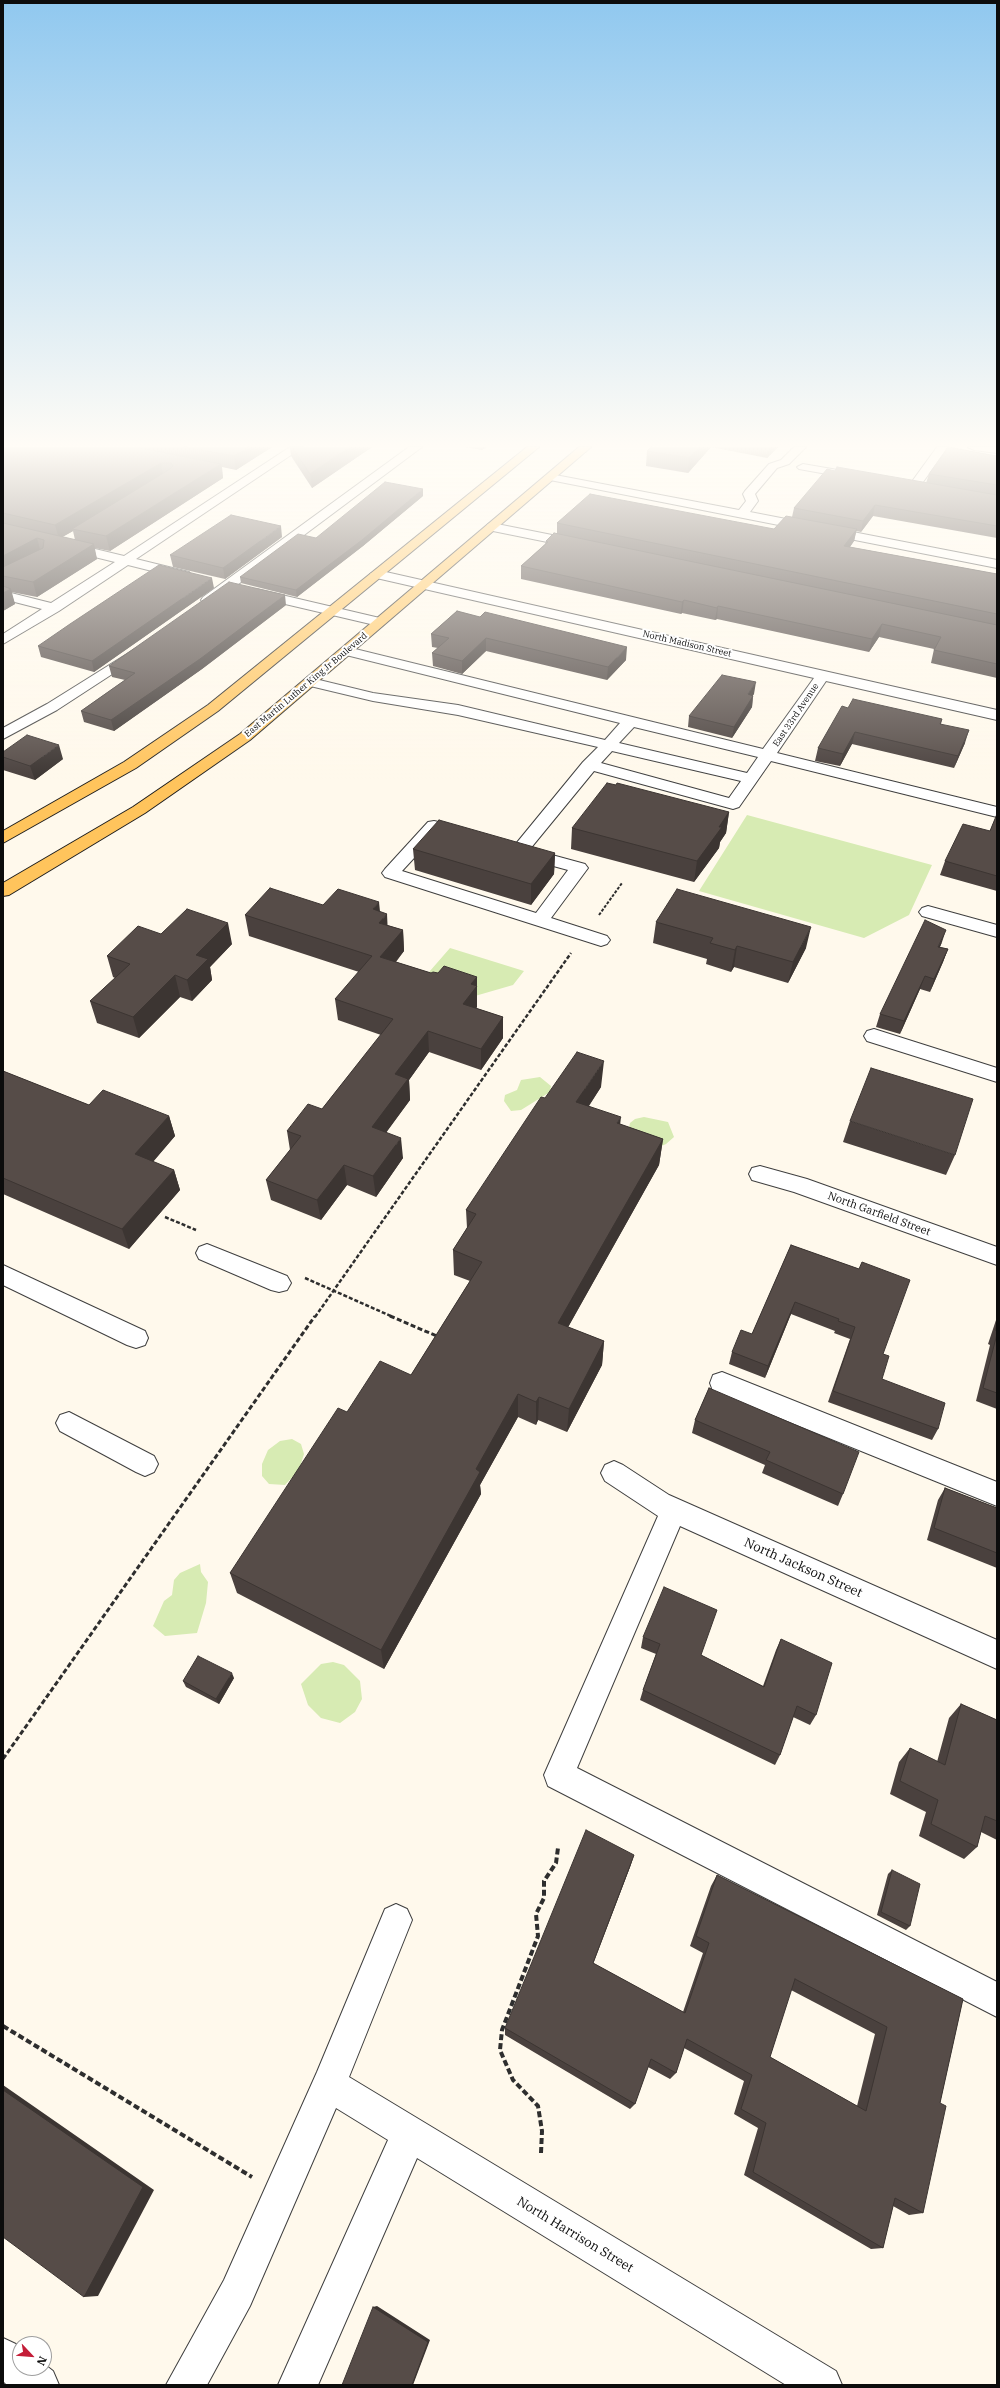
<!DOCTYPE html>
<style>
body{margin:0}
#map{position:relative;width:1000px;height:2388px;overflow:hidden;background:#fff9ec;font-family:"IBM Plex Serif",serif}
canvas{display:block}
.frame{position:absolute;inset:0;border:4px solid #0c0c0c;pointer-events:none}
.north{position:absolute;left:12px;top:2336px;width:40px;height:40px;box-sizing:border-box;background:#fff;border:1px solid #9e9e9e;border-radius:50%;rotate:116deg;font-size:11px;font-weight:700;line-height:16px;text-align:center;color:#0c0c0c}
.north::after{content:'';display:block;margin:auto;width:14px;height:18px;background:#c41d38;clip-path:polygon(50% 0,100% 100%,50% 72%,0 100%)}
</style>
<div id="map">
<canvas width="1000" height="2388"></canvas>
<div class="frame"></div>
<div class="north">N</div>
</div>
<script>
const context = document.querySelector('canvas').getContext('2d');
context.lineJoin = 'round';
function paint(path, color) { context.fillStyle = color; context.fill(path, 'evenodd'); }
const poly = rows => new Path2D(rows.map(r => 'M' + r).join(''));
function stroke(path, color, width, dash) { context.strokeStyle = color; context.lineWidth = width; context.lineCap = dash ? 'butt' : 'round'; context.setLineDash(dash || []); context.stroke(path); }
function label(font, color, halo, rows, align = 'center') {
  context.font = font + ' "IBM Plex Serif",serif'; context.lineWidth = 4; context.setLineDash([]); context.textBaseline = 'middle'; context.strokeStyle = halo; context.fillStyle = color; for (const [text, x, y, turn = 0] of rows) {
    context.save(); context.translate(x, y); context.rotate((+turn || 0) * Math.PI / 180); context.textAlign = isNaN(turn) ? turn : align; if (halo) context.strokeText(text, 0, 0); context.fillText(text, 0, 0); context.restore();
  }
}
paint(poly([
 [747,815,932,865,909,915,864,938,699,891],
 [450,948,524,971,513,985,475,996,416,987],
 [540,1077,551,1086,550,1092,521,1110,511,1111,504,1101,505,1095,517,1090,521,1080],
 [644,1117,668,1122,674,1137,666,1144,657,1148,628,1132,630,1123,635,1119],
 [292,1439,301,1444,304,1454,299,1470,285,1485,269,1484,262,1476,262,1464,268,1450,280,1441],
 [200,1564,201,1572,208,1582,206,1603,197,1633,165,1636,153,1626,164,1601,172,1595,174,1580,180,1573],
 [333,1662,344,1665,360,1681,362,1699,355,1712,340,1723,321,1718,308,1705,301,1684,321,1664]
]), '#d7ebb3');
const minor = poly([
 [290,447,303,447,136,559,189,572,191,575,189,578,184,579,128,565,59,611,3,644,3,634,42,609,3,599,3,591,51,603,115,562,62,549,60,546,62,543,66,542,124,556,290,447],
 [409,447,422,447,213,603,203,603,201,600,203,597,409,447],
 [794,447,806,447,789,464,777,468,755,494,758,501,750,512,997,560,997,568,550,480,544,477,550,474,739,510,746,501,743,494,745,491,769,464,781,460,794,447],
 [937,447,948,447,918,489,910,489,908,487,937,447],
 [968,447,997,447,997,453,974,450,968,447],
 [803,464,855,473,861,476,855,479,799,469,797,467,803,464],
 [492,523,577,540,583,544,577,548,488,530,486,527,488,524,492,523],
 [377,570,997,710,997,720,826,681,777,753,997,807,997,817,771,761,739,807,733,809,594,771,530,849,585,864,588,868,551,918,607,936,610,940,607,944,601,946,385,877,382,873,385,869,428,822,434,821,448,824,450,828,448,832,438,832,402,871,536,913,568,870,513,855,510,851,583,762,598,747,458,715,373,701,306,685,304,682,306,679,311,678,373,693,458,705,605,740,620,723,342,654,340,651,342,648,347,647,763,749,814,678,372,577,370,574,377,570],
 [634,727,758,757,747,773,619,743,634,727],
 [612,751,741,781,729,798,601,763,612,751],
 [256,589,384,619,386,622,379,626,251,596,249,593,251,590,256,589],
 [135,649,142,653,140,656,57,710,3,739,3,728,47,704,135,649],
 [928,906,997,925,997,937,922,916,919,912,922,908,928,906],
 [874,1029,997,1068,997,1082,867,1041,864,1036,867,1031,874,1029],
 [760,1166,807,1179,997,1247,997,1265,794,1192,752,1180,749,1174,752,1168,760,1166],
 [207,1244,287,1276,291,1283,287,1290,279,1292,271,1290,199,1259,196,1253,199,1247,207,1244],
 [3,1265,145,1331,148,1338,145,1345,136,1348,127,1345,3,1285,3,1265],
 [722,1372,997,1482,997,1506,713,1391,710,1383,713,1375,722,1372],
 [69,1412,154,1456,158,1464,154,1472,145,1476,136,1472,60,1431,56,1423,60,1415,69,1412],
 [614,1461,623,1465,669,1495,997,1640,997,1669,680,1526,577,1768,997,1982,997,2017,548,1786,544,1775,658,1516,605,1481,601,1473,605,1465,614,1461],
 [396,1904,407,1909,412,1920,349,2077,836,2371,842,2385,786,2385,417,2158,318,2385,278,2385,388,2140,336,2108,250,2306,207,2385,166,2385,224,2280,317,2072,385,1909,396,1904],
 [3,2338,20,2346,20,2368,44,2368,44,2364,53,2371,59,2385,7,2385,3,2381,3,2338]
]);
const major = poly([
 [527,447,539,447,218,711,136,768,3,843,3,831,124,762,208,705,527,447],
 [579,447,591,447,250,740,145,813,9,895,3,896,3,883,133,807,240,734,579,447]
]);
stroke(minor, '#3f3f3f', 2);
stroke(major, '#1d1d1d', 2);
stroke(poly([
 [599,915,622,883]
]), '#2e2e2e', 2, [3, 1.5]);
stroke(poly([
 [165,1217,196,1230],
 [305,1278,393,1317],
 [315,1317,571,953]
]), '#2e2e2e', 2.5, [4, 2]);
stroke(poly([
 [390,1316,439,1337],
 [3,1759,315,1316]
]), '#2e2e2e', 3, [5, 2.5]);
stroke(poly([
 [3,2026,252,2177],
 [541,2153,542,2131,538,2106,513,2080,500,2050,502,2030,538,1936,536,1914,544,1898,544,1881,556,1863,558,1848]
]), '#2e2e2e', 4, [6, 3]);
paint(minor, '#fff');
paint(major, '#ffc45c');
paint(poly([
 [3,447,272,447,236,470,222,467,223,478,110,551,94,548,97,559,37,597,11,592,15,604,3,611],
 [73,531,75,540,62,537],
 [290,447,372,447,312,488,291,456],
 [465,447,487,447,482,450],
 [651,447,778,447,767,458,711,447,688,473,646,466,647,451],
 [997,456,997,538,873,516,861,532,856,531,854,541,850,547,997,574,997,678,931,663,934,649,879,637,869,652,717,619,715,620,682,613,681,614,521,579,521,566,545,544,546,541,557,534,557,523,774,529,792,517,794,508,835,471,926,483,929,474],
 [423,496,363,546,297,597,241,583,240,577,316,538],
 [282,537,225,579,173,567,170,555],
 [214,588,94,672,41,657,38,646],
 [286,605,202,669,114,731,84,722,81,711,125,680,112,677,109,666],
 [457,611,626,660,607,680,486,651,462,674,433,666,432,653,438,648,432,647,431,634],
 [754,694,753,695,752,707,732,738,688,727,689,716],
 [848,708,942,719,941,724,965,743,954,768,852,744,840,766,815,761,818,748],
 [3,752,63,759,35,780,3,770],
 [729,812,726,833,720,842,719,848,694,882,571,849,572,828],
 [997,814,997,891,940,875,945,861,990,831],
 [413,849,555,853,554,874,531,905,415,870],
 [380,912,387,925,403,930,404,951,396,962,431,973,477,977,477,1007,476,1008,503,1017,503,1038,481,1070,429,1052,409,1080,410,1100,386,1132,403,1158,376,1197,347,1185,321,1220,271,1200,266,1180,290,1150,287,1131,322,1109,381,1035,338,1020,335,999,359,972,249,936,245,915],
 [656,922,806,948,788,983,734,967,731,972,706,964,707,959,653,943],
 [161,934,232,944,210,967,212,980,192,1001,180,997,139,1038,97,1023,90,1001,115,978,113,977,107,956],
 [942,942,940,947,948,949,943,962,930,992,920,989,900,1034,876,1027,880,1014],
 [3,1071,89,1105,169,1116,175,1136,153,1162,174,1170,180,1190,129,1249,3,1194],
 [601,1087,589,1106,620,1124,663,1139,659,1165,568,1327,604,1341,602,1365,567,1432,538,1420,536,1425,518,1417,480,1485,481,1494,384,1669,237,1593,230,1573,347,1412,411,1375,470,1281,454,1275,453,1250,467,1228,466,1210,545,1098],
 [850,1121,955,1155,946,1175,843,1142],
 [791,1245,859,1269,883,1354,882,1379,938,1429,932,1440,828,1402,850,1339,834,1333,835,1331,791,1314,765,1378,729,1364,732,1352,752,1334],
 [997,1317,997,1409,976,1401,990,1345,988,1344],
 [709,1388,843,1494,838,1506,762,1473,765,1465,692,1433,695,1420],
 [945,1488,997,1508,997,1568,927,1540,938,1500],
 [643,1637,701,1655,763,1686,776,1650,781,1639,816,1715,810,1725,793,1717,780,1755,775,1765,640,1700,643,1690,656,1654,641,1648],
 [234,1678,219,1704,186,1687,183,1681],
 [961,1704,997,1720,997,1840,981,1832,977,1847,964,1859,919,1836,926,1812,890,1794,899,1762,910,1748,937,1762,949,1718],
 [634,1855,630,1867,593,1963,683,2012,703,1953,690,1946,711,1886,717,1875,963,1999,940,2103,923,2213,909,2215,893,2206,883,2248,871,2249,744,2175,758,2128,734,2114,744,2081,684,2048,676,2073,670,2079,648,2067,635,2104,630,2109,505,2035,505,2028],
 [791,1990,875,2034,857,2106,770,2057],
 [892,1870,910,1926,906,1930,877,1915,888,1874]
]), '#4a413e');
paint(poly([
 [249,447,272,447,236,470,234,456],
 [350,447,372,447,312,488,310,474],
 [482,447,487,447,482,450],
 [700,447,711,447,688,473,689,458],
 [769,447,778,447,767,458],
 [161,463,163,477,72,529,73,531,59,539,55,525],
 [221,464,223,478,110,551,106,536],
 [423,489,423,496,363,546,297,597,296,590],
 [875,505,873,516,861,532,863,521],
 [281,526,282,537,225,579,223,568],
 [857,529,854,541,842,558,844,546],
 [37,538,41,553,3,573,3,556],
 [94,544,97,559,37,597,33,582],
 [212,578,214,588,94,672,92,661],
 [11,589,15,604,3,611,3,593],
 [285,595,286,605,202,669,114,731,111,720],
 [684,600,682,613,681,614,682,602],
 [718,606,717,619,715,620,717,608],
 [882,624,879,637,869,652,872,639],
 [486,638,486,651,462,674,462,661],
 [627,647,626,660,607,680,608,667],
 [756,682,754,694,746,706,748,694],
 [753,696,752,707,732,738,734,727],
 [969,730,965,743,954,768,958,756],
 [855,732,852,744,840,766,843,754],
 [59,745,63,759,35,780,30,766],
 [729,812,726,833,720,842,719,848,694,882,697,861],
 [555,853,554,874,531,905,531,884],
 [379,902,381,921,387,914,388,935,381,944,373,909],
 [228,923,232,944,210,967,212,980,192,1001,187,980,196,955],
 [811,927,806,948,788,983,793,962],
 [403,930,404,951,382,978,380,957],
 [946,930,942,942,934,960,938,947],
 [737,946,734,967,731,972,735,950],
 [948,949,943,962,930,992,934,979],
 [175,975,180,997,139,1038,133,1017],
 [925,976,920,989,900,1034,904,1021],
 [477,977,477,1007,464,1025,463,1004,471,984],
 [503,1017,503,1038,481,1070,481,1049],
 [428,1031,429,1052,409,1080,410,1100,375,1148,372,1127,395,1074],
 [604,1061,601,1087,574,1128,576,1102],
 [169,1116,175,1136,142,1174,135,1154],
 [621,1117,618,1143,617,1123],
 [401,1138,403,1158,376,1197,373,1176],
 [663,1139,659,1165,557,1347,558,1323],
 [344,1165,347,1185,321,1220,317,1200],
 [174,1170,180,1190,129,1249,122,1229],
 [795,1302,791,1314,765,1378,768,1366],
 [604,1341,602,1365,567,1432,569,1409],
 [518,1394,518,1417,480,1485,481,1494,384,1669,381,1650,476,1469],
 [539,1397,538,1420,536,1425,536,1402],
 [232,1673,234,1678,219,1704,216,1699],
 [634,1855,630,1867,590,1972,593,1963],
 [3,2085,154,2190,98,2296,84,2297,3,2090],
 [377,2306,430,2340,413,2385,412,2385,373,2307]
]), '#3c3532');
const building = poly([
 [3,447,136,447,221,464,106,536,72,529,170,469,173,466,171,463,161,463,55,525,3,513,3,447],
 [184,447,249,447,234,456,184,447],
 [292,447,350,447,310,474,292,447],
 [651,447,700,447,689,458,647,451,651,447],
 [948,447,997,456,997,485,929,474,948,447],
 [837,467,997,495,997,526,875,505,863,521,794,508,827,469,835,471,837,467],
 [385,482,423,489,362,540,296,590,240,577,298,534,316,538,385,482],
 [590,494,774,529,786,516,857,529,844,546,997,574,997,614,557,523,590,494],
 [231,515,281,526,223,568,170,555,231,515],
 [3,523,94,544,33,582,3,576,3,567,43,548,44,540,37,538,3,556,3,523],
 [554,533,997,625,997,664,934,650,941,637,882,624,872,639,718,606,717,608,684,600,682,602,521,566,548,542,546,541,554,533],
 [159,565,212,578,92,661,38,646,70,624,159,565],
 [229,582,285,595,200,659,111,720,81,711,135,673,109,666,229,582],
 [3,586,11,589,3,593,3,586],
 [457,611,480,617,485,612,627,647,608,667,486,638,462,661,432,653,449,638,431,634,457,611],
 [722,675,756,682,748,694,753,696,734,727,689,716,722,675],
 [853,699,942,719,940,724,969,730,958,756,855,732,843,754,818,748,842,706,848,708,853,699],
 [27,735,59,745,30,766,3,757,3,752,27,735],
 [607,783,616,785,617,783,729,812,719,827,722,827,697,861,572,828,607,783],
 [997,814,997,876,945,861,963,824,990,831,997,814],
 [439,820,555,853,531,884,413,849,439,820],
 [270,888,323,905,338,889,379,902,373,909,387,914,379,923,403,930,380,957,431,973,433,972,438,973,444,966,477,977,471,984,477,986,463,1004,503,1017,481,1049,428,1031,395,1074,408,1079,372,1127,401,1138,373,1176,344,1165,317,1200,266,1180,301,1136,287,1131,308,1104,322,1109,393,1019,335,999,372,956,245,915,270,888],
 [677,889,811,927,793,962,737,946,735,950,710,943,713,938,656,922,677,889],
 [187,909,228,923,196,955,208,959,187,980,175,975,133,1017,90,1001,130,964,107,956,138,926,161,934,187,909],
 [925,920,946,930,938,947,948,949,934,979,925,976,904,1021,880,1014,925,920],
 [577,1052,604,1061,576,1102,621,1117,617,1123,663,1139,558,1323,604,1341,569,1409,539,1397,536,1402,518,1394,476,1469,480,1472,381,1650,230,1573,338,1408,347,1412,380,1361,411,1375,482,1262,453,1250,476,1214,466,1210,541,1097,545,1098,577,1052],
 [871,1068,973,1099,955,1155,850,1121,871,1068],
 [3,1071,89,1105,103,1090,169,1116,135,1154,174,1170,122,1229,3,1178,3,1071],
 [791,1245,859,1269,862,1262,910,1280,883,1354,889,1356,882,1379,945,1403,938,1429,833,1391,855,1327,838,1321,839,1319,795,1302,768,1366,732,1352,741,1330,752,1334,791,1245],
 [997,1325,997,1331,995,1330,997,1325],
 [997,1334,997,1393,983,1388,997,1334],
 [709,1388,859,1452,843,1494,766,1460,770,1452,695,1420,709,1388],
 [945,1488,997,1508,997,1553,934,1528,945,1488],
 [664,1587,717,1610,701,1655,764,1687,781,1639,832,1663,816,1715,797,1706,780,1755,643,1690,660,1644,643,1637,664,1587],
 [198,1656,232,1673,216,1699,183,1681,198,1656],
 [961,1704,997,1720,997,1821,985,1816,977,1847,931,1824,938,1800,900,1781,910,1748,945,1765,961,1704],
 [586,1830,634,1855,593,1963,685,2013,709,1943,696,1936,717,1875,963,1999,940,2103,946,2106,923,2213,895,2198,883,2248,753,2172,766,2123,741,2109,752,2075,687,2039,676,2073,651,2059,635,2104,505,2028,586,1830],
 [795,1979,887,2027,866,2111,770,2057,795,1979],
 [892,1870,920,1884,910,1926,881,1912,892,1870],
 [3,2090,143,2187,84,2297,3,2237,3,2090],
 [373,2307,428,2342,412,2385,342,2385,373,2307]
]);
paint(building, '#564c48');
stroke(building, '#3c3532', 1);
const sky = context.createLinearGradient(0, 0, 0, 781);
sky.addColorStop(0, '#90c8ef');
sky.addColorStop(0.57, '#fffcf6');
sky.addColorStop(1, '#fffcf600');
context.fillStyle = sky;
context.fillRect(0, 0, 1000, 781);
label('9px', '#0c0c0c', '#fff', [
 ["North Madison Street",687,644,13],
 ["East Martin Luther King Jr Boulevard",306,685,-40],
 ["East 33rd Avenue",796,715,-56]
]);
label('11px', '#0c0c0c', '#fff', [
 ["North Garfield Street",879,1214,20]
]);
label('13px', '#0c0c0c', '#fff', [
 ["North Jackson Street",803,1568,24],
 ["North Harrison Street",575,2235,31]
]);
</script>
